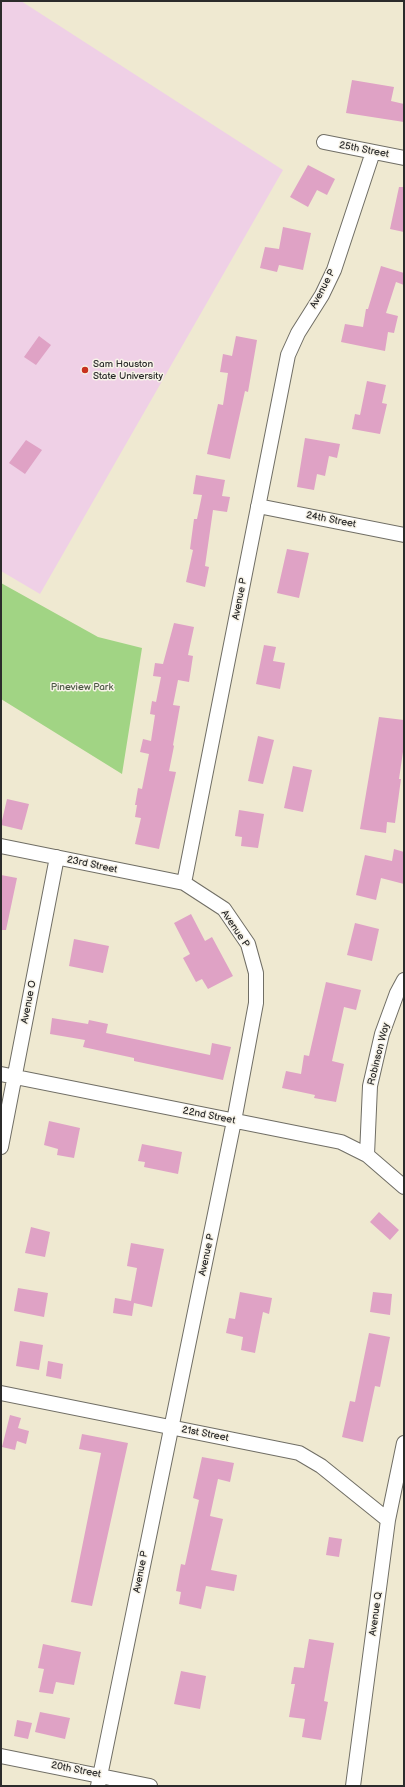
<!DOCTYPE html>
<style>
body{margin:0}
#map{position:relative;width:405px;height:1787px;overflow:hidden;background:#efe9d1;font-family:"Balsamiq Sans",sans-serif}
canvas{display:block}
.frame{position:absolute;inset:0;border:2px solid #2b2b2b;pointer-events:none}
</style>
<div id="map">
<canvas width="405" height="1787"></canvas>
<div class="frame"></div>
</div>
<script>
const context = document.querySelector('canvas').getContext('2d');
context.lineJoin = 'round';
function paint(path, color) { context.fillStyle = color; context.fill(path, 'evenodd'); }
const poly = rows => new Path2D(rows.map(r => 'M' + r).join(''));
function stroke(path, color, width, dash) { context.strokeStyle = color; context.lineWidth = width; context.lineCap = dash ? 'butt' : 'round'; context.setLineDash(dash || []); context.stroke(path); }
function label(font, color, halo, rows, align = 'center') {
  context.font = font + ' "Balsamiq Sans",sans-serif'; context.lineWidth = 3; context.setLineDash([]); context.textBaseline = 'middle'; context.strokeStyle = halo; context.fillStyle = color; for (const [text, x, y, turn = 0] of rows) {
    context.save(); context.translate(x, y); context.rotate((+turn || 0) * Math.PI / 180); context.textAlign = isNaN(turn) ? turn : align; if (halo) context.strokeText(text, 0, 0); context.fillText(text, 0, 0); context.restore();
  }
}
paint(poly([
 [1,1,21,1,283,170,40,594,1,571]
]), '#efd0e6');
paint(poly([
 [1,583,98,637,142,648,122,774,1,699]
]), '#a1d484');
paint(poly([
 [352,80,394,87,391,101,404,104,404,122,346,113],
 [308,165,335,179,327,195,317,190,308,207,290,197],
 [399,187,404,187,404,232,390,229],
 [283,227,311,233,303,270,279,265,277,272,260,268,265,247,279,249],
 [381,266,404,273,404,285,396,282,386,313,398,316,394,333,388,332,385,351,341,342,345,324,363,327,366,309,368,309],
 [39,336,51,345,36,365,24,357],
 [236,336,257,340,248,392,245,391,230,459,207,454,218,404,223,405,228,373,220,372,223,354,232,356],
 [367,381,386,385,382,403,387,404,380,434,352,429,355,414,360,415],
 [305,438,340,444,337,458,329,456,325,476,317,474,314,490,297,487],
 [26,440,42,450,25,474,9,463],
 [196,475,225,480,222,496,230,497,227,512,213,510,205,566,209,567,205,587,186,582,193,550,190,549,194,519,197,519,202,495,193,494],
 [287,549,309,553,299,598,277,593],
 [174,623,194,627,188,655,193,656,189,682,178,680,173,705,180,706,173,745,174,746,169,771,176,772,159,849,135,844,141,818,135,817,137,805,135,805,138,788,142,789,149,754,140,752,143,739,151,741,155,715,150,714,152,701,156,702,161,677,153,676,155,663,163,664],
 [264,645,276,647,273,661,285,663,280,689,256,684],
 [379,717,404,720,404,745,399,779,401,779,395,823,387,822,386,833,360,829],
 [258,736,274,740,263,784,248,781],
 [293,766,312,770,303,812,284,808],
 [7,799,29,804,22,830,1,825],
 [239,810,264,814,258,848,241,846,242,837,235,836],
 [394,849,404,852,404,884,381,878,376,900,356,895,365,855,392,861],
 [1,875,17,878,6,930,1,930],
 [191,914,205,941,212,937,233,976,208,989,202,979,196,982,183,958,190,954,174,923],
 [355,923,379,929,372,961,347,955],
 [74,939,109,946,103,973,69,966],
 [326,982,361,990,356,1010,344,1007,332,1061,344,1064,336,1102,314,1098,315,1095,282,1088,286,1071,301,1074,304,1055,309,1056],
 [52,1018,88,1024,89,1020,108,1024,106,1033,210,1055,212,1043,231,1047,223,1080,134,1061,134,1058,83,1047,85,1040,50,1034],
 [49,1121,80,1128,74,1158,57,1155,58,1149,44,1145],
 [142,1144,182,1152,178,1174,144,1167,145,1162,138,1161],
 [379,1212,399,1230,390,1240,370,1222],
 [31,1227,50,1232,45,1257,25,1253],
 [131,1243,164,1249,152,1307,134,1303,132,1316,113,1313,115,1298,131,1301,137,1268,127,1266],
 [18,1288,48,1293,44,1317,14,1311],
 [240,1292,272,1298,269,1314,263,1312,255,1353,241,1350,243,1337,226,1333,229,1318,235,1319],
 [373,1292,392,1294,390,1315,370,1312],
 [369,1333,390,1337,380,1387,375,1386,363,1442,342,1437,350,1401,355,1402],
 [20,1341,43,1345,39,1370,16,1366],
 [48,1361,63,1364,61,1379,46,1376],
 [10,1415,21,1418,18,1428,29,1431,26,1444,17,1441,15,1450,2,1447],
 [82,1434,128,1443,92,1606,71,1602,101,1453,79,1449],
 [202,1457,234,1463,230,1482,218,1479,210,1516,223,1519,211,1570,237,1575,234,1591,206,1586,201,1609,179,1604,181,1592,176,1591,181,1564,185,1565,199,1500,193,1498],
 [329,1537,342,1539,339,1557,326,1555],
 [309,1639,334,1643,324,1701,328,1702,321,1740,302,1737,305,1719,289,1717,295,1684,291,1684,294,1667,304,1668],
 [43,1644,81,1652,74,1685,56,1682,53,1694,39,1692,44,1669,38,1668],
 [181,1671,206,1676,200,1709,174,1704],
 [40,1712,70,1718,65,1739,35,1732],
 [17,1720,32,1723,28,1739,14,1736]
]), '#dfa2c5');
const minor = poly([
 [324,142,404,158],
 [258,506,404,535],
 [1,846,184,883,224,909,248,944,256,973,256,1003,234,1121,98,1786],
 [184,883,288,355,298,333,322,295,334,270,373,152],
 [1,1074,341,1142,367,1155,404,1187],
 [1,1147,57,857],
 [367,1155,370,1086,382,1034,397,993,404,980],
 [1,1393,299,1453,321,1466,388,1520],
 [1,1756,150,1786],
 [353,1786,388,1520,404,1443]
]);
stroke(minor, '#706e65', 16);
stroke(minor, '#fff', 14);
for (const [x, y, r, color] of [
 [85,370,4,"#c8321e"]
]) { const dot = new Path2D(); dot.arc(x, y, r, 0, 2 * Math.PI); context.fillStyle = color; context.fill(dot); stroke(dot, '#f7f3e8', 1.5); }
label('10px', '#2b2b2b', '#f7f3e8', [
 ["25th Street",364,150,11],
 ["Avenue P",323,289,-62],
 ["24th Street",331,520,11],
 ["Avenue P",240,599,-79],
 ["23rd Street",92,865,12],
 ["Avenue P",235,929,56],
 ["Avenue O",29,1002,-79],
 ["Robinson Way",379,1054,-76],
 ["22nd Street",209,1116,11],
 ["Avenue P",207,1255,-78],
 ["21st Street",205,1434,11],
 ["Avenue P",141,1572,-79],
 ["Avenue Q",376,1614,-82],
 ["20th Street",76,1770,11]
]);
label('10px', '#2b2b2b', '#f7f3e8', [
 ["Sam Houston",93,364],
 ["State University",93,376]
], 'left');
label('10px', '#485541', '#f7f3e8', [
 ["Pineview Park",82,687]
]);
</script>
